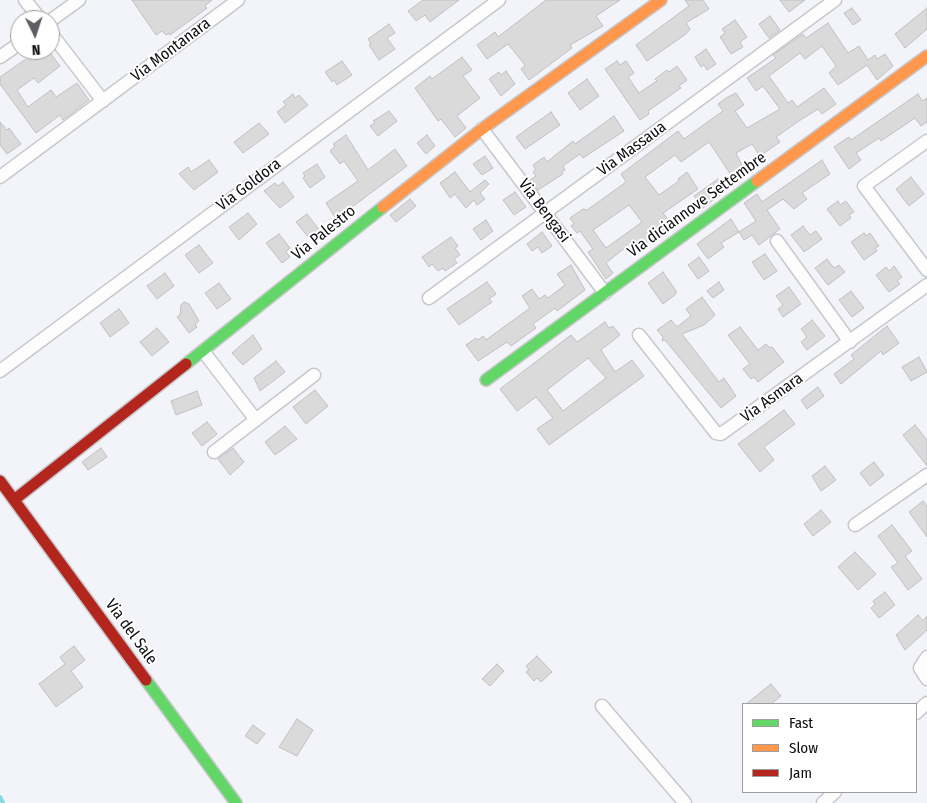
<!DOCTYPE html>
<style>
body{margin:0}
#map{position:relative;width:927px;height:803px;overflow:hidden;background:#f3f4fa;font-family:"Fira Sans Condensed",sans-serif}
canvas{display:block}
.legend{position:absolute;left:742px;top:703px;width:175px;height:90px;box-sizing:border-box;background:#fff;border:1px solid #9e9ea0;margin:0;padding:6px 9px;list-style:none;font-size:15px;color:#0d0d11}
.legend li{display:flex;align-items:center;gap:10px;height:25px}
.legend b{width:25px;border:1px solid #9e9ea0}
.north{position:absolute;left:10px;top:10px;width:50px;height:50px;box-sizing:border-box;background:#fff;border:1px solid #9e9ea0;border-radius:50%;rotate:176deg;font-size:14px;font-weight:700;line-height:20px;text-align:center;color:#0d0d11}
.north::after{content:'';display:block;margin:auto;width:18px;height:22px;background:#5e5e63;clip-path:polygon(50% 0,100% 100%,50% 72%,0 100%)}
</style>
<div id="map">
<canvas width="927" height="803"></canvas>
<ul class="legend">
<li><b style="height:6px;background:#63d668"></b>Fast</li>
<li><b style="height:6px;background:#ff974d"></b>Slow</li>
<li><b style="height:6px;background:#b3261e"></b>Jam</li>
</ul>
<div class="north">N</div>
</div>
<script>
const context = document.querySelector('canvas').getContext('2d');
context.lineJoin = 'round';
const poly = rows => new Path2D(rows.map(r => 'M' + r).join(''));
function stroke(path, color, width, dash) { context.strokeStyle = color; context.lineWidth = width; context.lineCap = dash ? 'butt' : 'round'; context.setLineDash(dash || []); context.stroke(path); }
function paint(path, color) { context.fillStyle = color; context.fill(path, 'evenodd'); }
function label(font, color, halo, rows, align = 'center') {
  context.font = font + ' "Fira Sans Condensed",sans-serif'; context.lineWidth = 4; context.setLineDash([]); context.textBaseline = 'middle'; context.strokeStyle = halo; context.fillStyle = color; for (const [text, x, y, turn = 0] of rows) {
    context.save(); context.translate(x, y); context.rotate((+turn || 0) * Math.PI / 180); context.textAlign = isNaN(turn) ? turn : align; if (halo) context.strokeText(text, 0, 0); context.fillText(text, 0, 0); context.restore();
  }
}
stroke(poly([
 [0,797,3,803]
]), '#80dcdf', 4);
const building = poly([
 [132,0,212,0,205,6,207,8,170,35,169,33,166,35,162,31,156,35,132,0],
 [423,0,459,0,430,22,425,15,416,21,408,11,423,0],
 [546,0,620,0,596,16,603,26,570,45,572,48,529,80,521,69,525,65,508,44,487,59,477,45,495,32,498,37,546,0],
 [685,0,703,0,709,9,686,23,690,29,686,34,647,61,636,45,689,6,685,0],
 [780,0,805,0,789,12,780,0],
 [852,8,861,20,853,25,844,13,852,8],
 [927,8,927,29,905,48,895,34,927,8],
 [770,16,780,30,769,38,759,24,770,16],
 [735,20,747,37,740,42,743,47,731,54,720,37,725,33,722,29,735,20],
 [828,23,848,53,859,46,868,60,875,55,877,59,885,54,893,66,877,80,867,65,838,85,829,73,836,66,822,46,805,59,800,53,769,76,788,103,792,100,797,107,824,88,836,104,822,114,818,109,799,121,776,137,780,142,760,156,752,144,736,153,744,170,733,178,709,142,681,162,675,155,645,177,659,195,679,181,678,179,687,172,698,189,663,213,674,227,661,237,659,234,631,254,626,247,606,263,613,273,606,279,588,252,593,249,580,231,577,233,571,226,574,224,570,218,583,209,587,210,626,182,621,174,678,131,684,139,723,111,718,104,726,98,736,93,744,105,735,111,747,128,780,109,763,86,756,91,747,78,776,58,773,55,803,34,806,38,828,23],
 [629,205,642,222,606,248,593,230,629,205],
 [389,24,395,33,387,38,395,49,379,60,369,45,371,44,368,39,389,24],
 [706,49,716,64,707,70,704,65,701,67,695,57,706,49],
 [39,50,48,50,60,66,38,83,34,78,17,90,28,107,51,90,56,97,77,83,89,100,63,120,60,115,36,133,0,84,0,77,39,50],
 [462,57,472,70,463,76,480,98,457,116,466,128,455,137,441,119,438,121,415,88,430,76,432,79,462,57],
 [342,61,352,75,337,85,334,80,332,82,325,72,342,61],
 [617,61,620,65,626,61,634,73,628,77,639,93,657,81,655,79,667,70,669,72,677,66,687,80,679,86,681,88,648,111,649,114,640,120,605,69,617,61],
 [506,71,515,84,501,96,489,79,499,72,501,75,506,71],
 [587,79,599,96,580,110,568,93,587,79],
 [293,94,295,98,299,95,308,105,285,123,277,112,286,105,283,102,293,94],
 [918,94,922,101,927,98,927,122,921,126,915,118,881,141,879,138,856,153,861,160,849,169,834,147,849,137,851,140,918,94],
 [389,111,397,121,378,136,370,126,375,123,373,121,389,111],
 [551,112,560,125,525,149,516,137,551,112],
 [614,116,624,131,583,158,580,154,563,166,565,170,562,172,563,174,538,190,530,180,536,176,533,172,536,170,533,165,544,157,547,162,573,141,575,144,614,116],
 [0,122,7,130,9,128,21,144,7,154,0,145,0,122],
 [259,123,269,134,243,153,234,142,259,123],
 [346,135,368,170,395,149,407,166,336,219,326,203,358,181,344,161,340,164,330,151,335,146,333,144,346,135],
 [427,135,435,146,426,154,417,143,427,135],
 [485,156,493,168,482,175,473,164,485,156],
 [209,160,218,172,194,190,179,174,188,167,191,172,209,160],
 [822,160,830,174,802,193,807,199,794,209,783,199,767,210,780,229,759,245,752,235,744,240,739,232,756,221,744,203,757,194,762,202,822,160],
 [317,164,325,177,310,188,303,178,305,176,303,173,317,164],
 [455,172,470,192,485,180,489,184,480,193,485,199,477,205,474,200,466,208,455,194,450,198,440,183,455,172],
 [911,177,924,194,909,206,896,189,911,177],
 [718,179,726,190,703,208,694,196,718,179],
 [283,182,294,197,280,208,264,191,275,183,278,186,283,182],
 [515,192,526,207,514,215,503,200,515,192],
 [410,199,416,206,396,222,390,215,410,199],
 [838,201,840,205,846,201,854,212,849,215,851,218,840,226,827,209,838,201],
 [248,213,257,224,239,240,229,227,248,213],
 [307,214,320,231,310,239,296,222,307,214],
 [731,219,739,232,721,243,724,247,708,259,697,244,731,219],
 [486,220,493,231,481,240,473,229,486,220],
 [803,226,810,235,816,231,822,239,804,252,791,235,803,226],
 [542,232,552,246,542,253,538,247,532,251,527,244,542,232],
 [864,233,866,236,870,233,879,246,875,248,877,251,864,260,851,242,864,233],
 [279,234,290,248,286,252,290,257,282,263,266,243,279,234],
 [451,237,458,246,455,248,460,255,454,259,457,263,445,271,443,268,438,271,432,264,429,267,422,257,451,237],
 [199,245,213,263,199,273,185,255,199,245],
 [765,254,777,271,764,280,752,262,765,254],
 [699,257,709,271,698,279,688,265,699,257],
 [827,259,834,268,839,265,845,272,828,285,815,268,827,259],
 [571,265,585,290,557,311,555,308,533,324,536,328,511,346,507,342,478,361,466,345,476,338,478,340,483,336,486,340,530,308,522,296,532,289,539,299,545,295,548,298,565,285,557,274,571,265],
 [894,266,902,277,897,281,900,284,889,292,876,275,886,267,889,271,894,266],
 [663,272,676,291,676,294,663,304,648,283,663,272],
 [165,273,174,286,157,299,147,286,165,273],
 [487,282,496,294,489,299,492,302,459,325,447,309,487,282],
 [719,282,724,290,713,298,707,291,719,282],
 [219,283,231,299,217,309,205,293,219,283],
 [789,287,801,304,783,317,778,309,783,305,776,296,789,287],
 [851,291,864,308,852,317,839,300,851,291],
 [702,297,715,315,704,325,682,334,719,382,724,378,736,396,721,408,665,340,662,341,663,337,657,330,671,320,677,327,691,316,686,309,702,297],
 [184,302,189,304,199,321,195,324,197,327,189,333,177,317,180,315,181,305,184,302],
 [119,309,129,323,110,337,100,323,119,309],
 [812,320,825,336,807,350,801,342,807,337,801,329,812,320],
 [605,322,609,328,613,326,620,335,601,350,615,372,632,360,644,376,549,445,537,429,553,418,536,397,517,411,500,389,571,335,577,342,605,322],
 [588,358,606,378,563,411,547,390,588,358],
 [887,326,899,343,883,355,881,351,841,384,834,374,854,359,851,355,887,326],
 [740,327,758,350,766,344,770,348,772,347,784,362,758,382,754,377,751,379,743,369,750,364,728,335,740,327],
 [157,328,169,342,152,356,140,342,157,328],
 [253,335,262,349,243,365,232,353,253,335],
 [919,357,927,372,911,381,902,367,919,357],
 [276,361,285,372,260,391,254,378,276,361],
 [818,387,824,396,807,409,801,400,818,387],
 [315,390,328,406,306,424,293,407,315,390],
 [197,391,202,405,176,415,171,401,197,391],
 [784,410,795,424,764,447,774,460,760,472,738,444,784,410],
 [207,422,217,434,202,446,192,433,207,422],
 [915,425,927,440,927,466,903,435,915,425],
 [285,426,297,439,275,455,265,442,285,426],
 [101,448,107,457,88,470,82,462,101,448],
 [233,448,244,462,230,475,218,459,233,448],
 [874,462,884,475,870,486,860,473,874,462],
 [825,466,836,480,821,491,812,476,825,466],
 [923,501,927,506,927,537,909,512,923,501],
 [821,510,831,522,813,536,804,524,821,510],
 [892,525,912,551,905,556,922,579,908,590,891,567,898,563,878,536,892,525],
 [855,552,876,574,858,590,838,567,855,552],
 [885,592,895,605,879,618,871,608,875,604,873,601,885,592],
 [918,615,923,621,927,616,927,630,905,650,896,635,918,615],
 [74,646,85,660,71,671,83,687,56,707,39,684,65,664,60,657,74,646],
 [537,656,552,672,541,682,537,678,534,681,526,672,529,670,526,666,537,656],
 [497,664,504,671,490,686,482,679,497,664],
 [771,684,781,696,771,704,746,704,771,684],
 [297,719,313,730,297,756,279,747,297,719],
 [253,725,265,734,257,744,245,736,253,725]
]);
paint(building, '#dbdadb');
stroke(building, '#c0bfc1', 1);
const street = poly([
 [25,0,41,20],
 [50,21,79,0],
 [50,32,103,101],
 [0,57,20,43],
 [482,129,605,293],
 [927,141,864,186,927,270],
 [0,177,238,0],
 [777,241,850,342],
 [429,298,835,0],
 [639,335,716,433,721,434,927,285],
 [203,351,256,420],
 [0,371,499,0],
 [214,452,314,375],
 [855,525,927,475],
 [927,657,920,668,927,679],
 [602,706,685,803],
 [916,713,927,703],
 [823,803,835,792]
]);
const fast = poly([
 [186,364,383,207],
 [486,380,757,181],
 [146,680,236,803]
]);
const slow = poly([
 [757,181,927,56],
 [383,207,482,129,661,0]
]);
const jam = poly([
 [0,481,146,680],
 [14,500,186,364]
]);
stroke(street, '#c7c8cc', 15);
stroke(fast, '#c7c8cc', 14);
stroke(slow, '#c7c8cc', 14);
stroke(jam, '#c7c8cc', 14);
stroke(street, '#fdfdfe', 12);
stroke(fast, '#63d668', 11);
stroke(slow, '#ff974d', 11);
stroke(jam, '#b3261e', 11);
label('16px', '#0d0d11', '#fff', [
 ["Via Montanara",171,50,-37],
 ["Via Massaua",632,149,-36],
 ["Via Goldora",249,185,-37],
 ["Via diciannove Settembre",697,205,-36],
 ["Via Bengasi",544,211,53],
 ["Via Palestro",324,233,-39],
 ["Via Asmara",772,398,-36],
 ["Via del Sale",131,632,54]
]);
</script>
